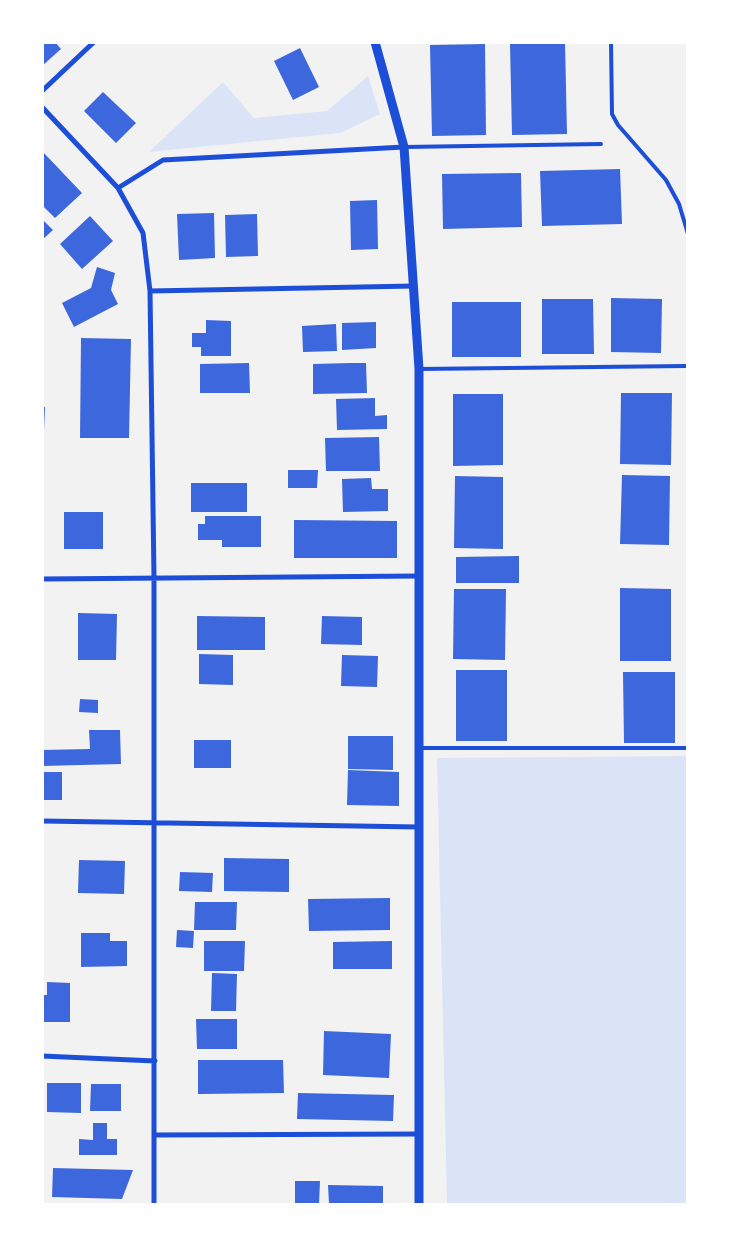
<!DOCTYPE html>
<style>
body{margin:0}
#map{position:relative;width:730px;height:1247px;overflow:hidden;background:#f2f2f2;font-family:Rubik,sans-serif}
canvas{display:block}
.frame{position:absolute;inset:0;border:44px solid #fff;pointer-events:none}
</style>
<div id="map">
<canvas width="730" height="1247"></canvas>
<div class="frame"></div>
</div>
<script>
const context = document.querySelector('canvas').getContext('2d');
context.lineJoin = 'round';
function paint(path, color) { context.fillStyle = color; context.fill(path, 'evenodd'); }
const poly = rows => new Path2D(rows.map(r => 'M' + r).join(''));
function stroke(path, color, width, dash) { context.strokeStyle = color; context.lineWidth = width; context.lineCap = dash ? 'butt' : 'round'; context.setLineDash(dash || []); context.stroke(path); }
paint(poly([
 [368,76,380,114,340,133,149,152,223,82,254,118,327,111],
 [687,756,687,1204,447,1204,437,758]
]), '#dbe4f7');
paint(poly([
 [42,42,55,42,61,49,42,66],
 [565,42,567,134,512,135,510,43],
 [485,44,486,135,432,136,430,45],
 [300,48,319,87,293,100,274,61],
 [103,92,136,123,116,143,84,111],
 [42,151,82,193,55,218,42,205],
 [620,169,622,224,542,226,540,171],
 [521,173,522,227,443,229,442,174],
 [377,200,378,249,351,250,350,201],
 [214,213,215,258,179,260,177,214],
 [257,214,258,256,226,257,225,215],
 [90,216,113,241,82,269,60,244],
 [42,219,53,230,42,240],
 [97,267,115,273,111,290,118,304,74,327,62,303,91,288],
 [611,298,662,299,661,353,611,352],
 [542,299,593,299,594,354,542,354],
 [452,302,521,302,521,357,452,357],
 [206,320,231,321,231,356,201,356,201,347,192,347,192,333,206,333],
 [376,322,376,348,342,350,342,323],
 [336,324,337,351,303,352,302,326],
 [81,338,131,339,129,438,80,438],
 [249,363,250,393,200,393,200,364],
 [351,363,366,363,367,393,313,394,313,364],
 [621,393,672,393,671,465,620,464],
 [453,394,503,394,503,465,453,466],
 [375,398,375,416,387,415,387,429,337,430,336,399],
 [42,407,45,407,44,430,42,430],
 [379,437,380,471,326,471,325,438],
 [288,470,318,470,317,488,288,488],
 [622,475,670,476,669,545,620,544],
 [455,476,503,477,503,549,454,548],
 [371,478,372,489,388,489,388,511,343,512,342,479],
 [191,483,247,483,247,512,191,512],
 [64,512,103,512,103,549,64,549],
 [205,516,261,516,261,547,222,547,222,540,198,540,198,524,205,524],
 [294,520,397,521,397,558,294,558],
 [519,556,519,583,456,583,456,557],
 [620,588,671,589,671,661,620,661],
 [454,589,506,589,505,660,453,659],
 [78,613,117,614,116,660,78,660],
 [197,616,265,617,265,650,197,650],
 [322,616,362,617,362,645,321,644],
 [199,654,233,655,233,685,199,684],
 [342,655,378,656,377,687,341,686],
 [456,670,507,670,507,741,456,741],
 [623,672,675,672,675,743,624,743],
 [80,699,98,700,98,713,79,712],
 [89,730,120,730,121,764,42,766,42,750,90,749],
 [348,736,393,736,393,770,348,769],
 [194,740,231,740,231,768,194,768],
 [348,770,399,772,399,806,347,805],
 [42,772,62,772,62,800,42,800],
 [224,858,289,859,289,892,224,891],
 [79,860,125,861,124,894,78,893],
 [180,872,213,873,212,892,179,891],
 [390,898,390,930,309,931,308,899],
 [195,902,237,902,236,930,194,930],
 [177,930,194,931,193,948,176,947],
 [81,933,110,933,110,941,127,941,127,966,81,967],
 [204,941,245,941,244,971,204,971],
 [392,941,392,969,333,969,333,942],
 [212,973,237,974,236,1011,211,1011],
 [47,982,70,983,70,1022,42,1022,42,995,47,995],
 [196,1019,237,1019,237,1049,197,1049],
 [324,1031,391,1034,389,1078,323,1075],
 [198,1060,283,1060,284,1093,198,1094],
 [47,1083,81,1083,81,1113,47,1112],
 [91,1084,121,1084,121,1111,90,1111],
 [298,1093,394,1095,393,1121,297,1119],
 [93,1123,107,1123,107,1139,117,1139,117,1155,79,1155,79,1139,93,1140],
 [53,1168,133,1170,122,1199,52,1197],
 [295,1181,320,1181,319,1204,295,1204],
 [328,1185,383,1186,383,1204,329,1204]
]), '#3d67dc');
stroke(poly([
 [611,42,612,114,618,125,666,180,679,204,688,234],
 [404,147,601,144],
 [419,369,686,366],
 [420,748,688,748]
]), '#1d4ed8', 4);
stroke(poly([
 [42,91,94,42],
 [42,107,118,188,143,233,150,291,154,578,154,1204],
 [118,188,163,160,404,147],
 [150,291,414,286],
 [42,579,419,576],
 [42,821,419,827],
 [42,1056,155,1061],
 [154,1135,419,1134]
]), '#1d4ed8', 5);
stroke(poly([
 [375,42,404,147,419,369,419,1204]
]), '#1d4ed8', 9);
</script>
